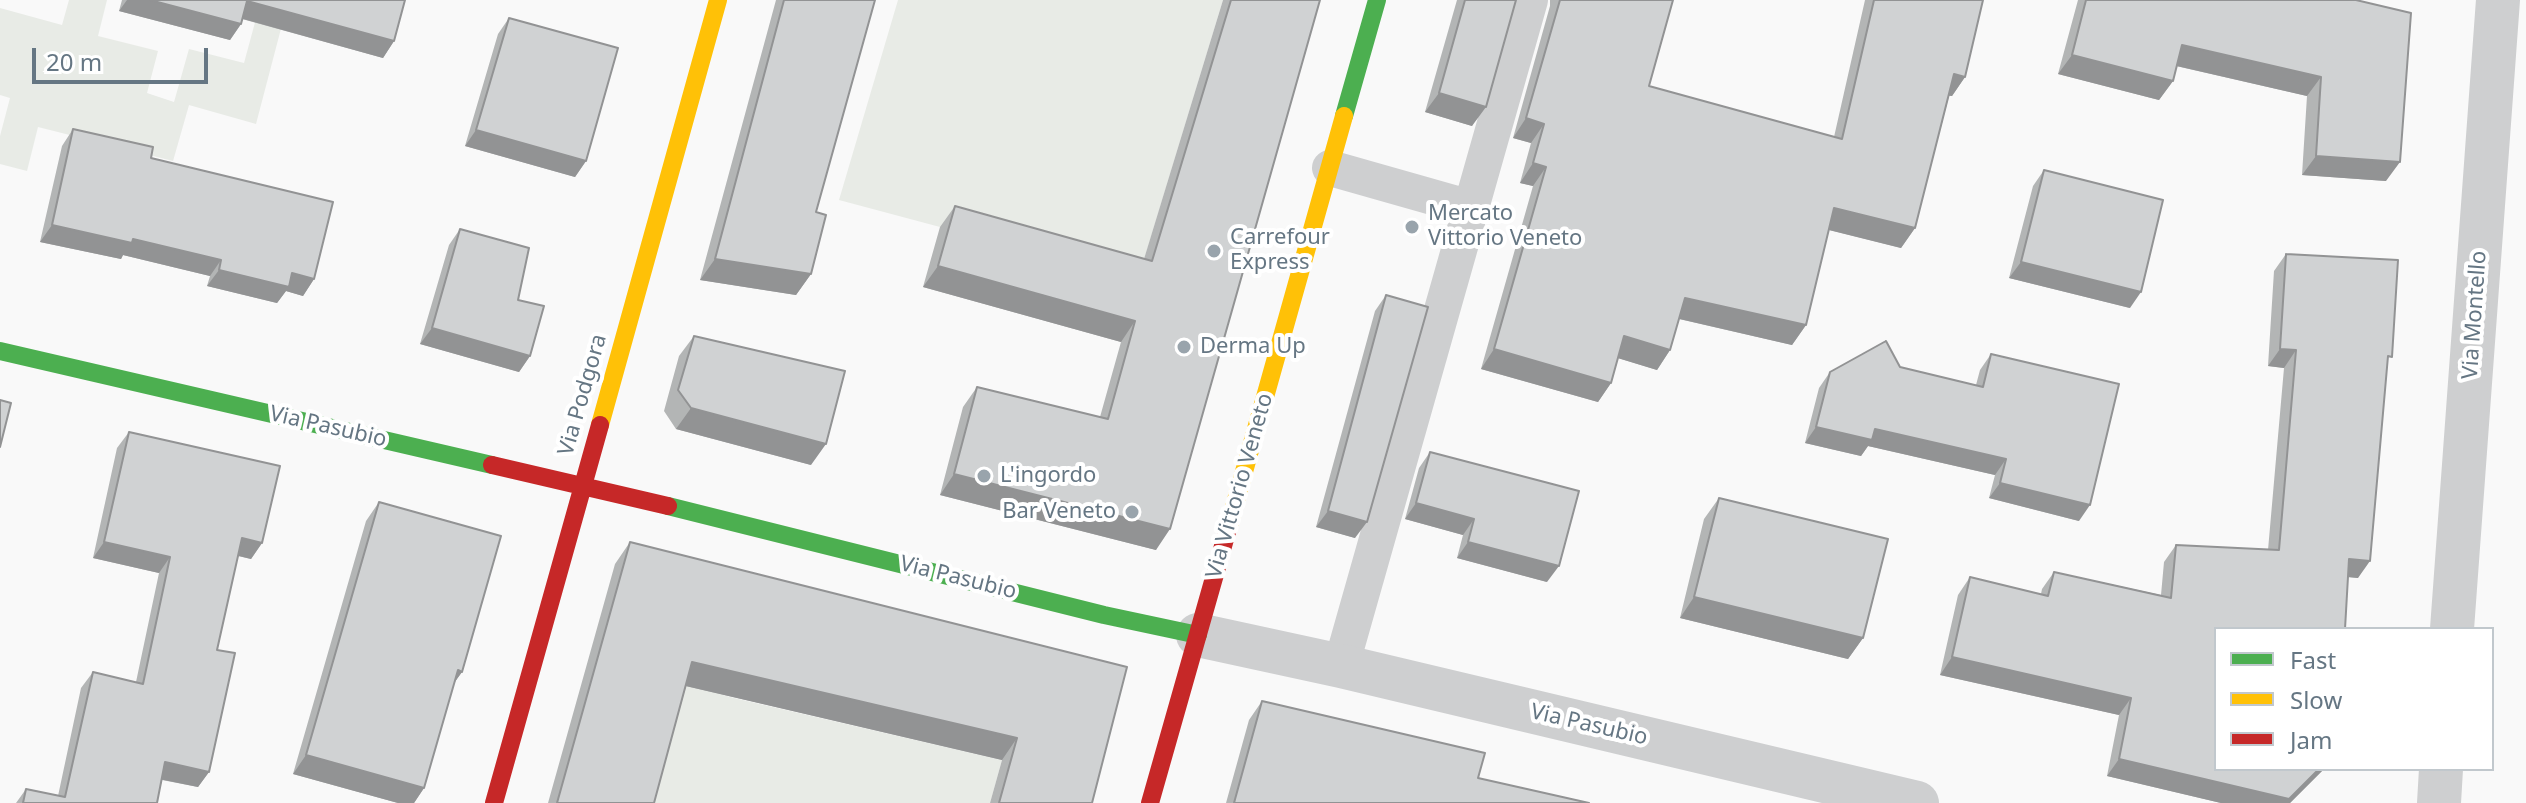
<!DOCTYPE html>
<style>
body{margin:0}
#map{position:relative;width:2526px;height:803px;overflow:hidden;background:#f9f9f9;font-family:"Noto Sans",sans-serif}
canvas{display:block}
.legend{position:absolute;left:2214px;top:627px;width:280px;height:144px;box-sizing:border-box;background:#fff;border:2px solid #c1c8cd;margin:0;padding:10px 14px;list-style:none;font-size:24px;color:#657683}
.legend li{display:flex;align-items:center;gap:16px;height:40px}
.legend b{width:40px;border:2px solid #c1c8cd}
.scale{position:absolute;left:32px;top:48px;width:176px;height:36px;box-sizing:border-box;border:4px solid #657683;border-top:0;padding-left:10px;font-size:24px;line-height:28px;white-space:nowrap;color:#657683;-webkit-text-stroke:6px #fff;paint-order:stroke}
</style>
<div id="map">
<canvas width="2526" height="803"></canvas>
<ul class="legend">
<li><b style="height:10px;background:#4caf50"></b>Fast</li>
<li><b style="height:10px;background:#ffc107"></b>Slow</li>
<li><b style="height:10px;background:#c62828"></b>Jam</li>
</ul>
<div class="scale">20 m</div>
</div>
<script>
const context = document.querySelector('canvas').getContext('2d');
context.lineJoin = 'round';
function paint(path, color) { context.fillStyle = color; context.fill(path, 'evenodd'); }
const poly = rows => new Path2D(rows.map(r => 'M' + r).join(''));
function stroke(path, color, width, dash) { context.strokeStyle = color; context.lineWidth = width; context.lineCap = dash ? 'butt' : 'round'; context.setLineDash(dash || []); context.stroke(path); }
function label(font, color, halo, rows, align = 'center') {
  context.font = font + ' "Noto Sans",sans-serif'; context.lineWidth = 8; context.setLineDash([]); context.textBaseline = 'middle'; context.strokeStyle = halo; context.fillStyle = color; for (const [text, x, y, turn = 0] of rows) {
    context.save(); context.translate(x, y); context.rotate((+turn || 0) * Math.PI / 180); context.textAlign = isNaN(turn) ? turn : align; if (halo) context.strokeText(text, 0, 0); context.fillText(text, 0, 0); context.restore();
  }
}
paint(poly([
 [69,0,107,0,98,36,158,51,147,93,174,102,189,49,244,63,257,15,283,21,256,124,189,105,173,161,38,127,27,171,0,164,0,136,10,98,0,95,0,8,62,25],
 [898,0,1223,0,1143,263,940,227,839,200],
 [677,682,734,698,1002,760,990,803,645,803]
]), '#e8ebe6');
stroke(poly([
 [1330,168,1471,208],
 [1341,666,1530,0]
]), '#cecfd0', 36);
stroke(poly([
 [2452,629,2498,0],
 [1198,635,1341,666,1917,803],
 [2439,803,2441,769]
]), '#cecfd0', 44);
stroke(poly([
 [1344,116,1377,0],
 [0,351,492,465],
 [668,506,1104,615,1198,635]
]), '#4caf50', 18);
stroke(poly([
 [600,425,718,0],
 [1229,525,1344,116]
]), '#ffc107', 18);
stroke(poly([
 [492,465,668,506],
 [494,803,600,425],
 [1150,803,1229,525]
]), '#c62828', 18);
paint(poly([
 [122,0,405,0,394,41,383,58,242,19,241,24,230,40,119,11],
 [776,0,875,0,816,212,811,274,796,295,700,280],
 [1223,0,1320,0,1156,550,940,495,963,407,977,387,1100,417,1121,342,923,287,940,227,955,206,1144,259],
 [1457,0,1516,0,1472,126,1425,112],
 [1550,0,1673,0,1649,86,1834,137,1865,0,1983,0,1965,77,1952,96,1949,96,1915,228,1901,248,1829,230,1806,325,1792,345,1679,319,1670,350,1657,370,1618,358,1611,383,1598,402,1481,369,1533,186,1520,183,1531,143,1513,138,1550,6],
 [2078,0,2356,0,2386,181,2302,175,2307,96,2176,66,2173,81,2159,100,2058,74],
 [509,18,586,161,575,177,465,146,498,34],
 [73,129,151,158,314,279,303,296,286,291,277,303,207,286,210,276,123,255,121,259,40,242,62,146],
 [2044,170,2130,308,2009,278,2033,186],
 [460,229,530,356,519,372,420,344,449,245],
 [2286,254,2388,363,2358,578,2348,577,2216,769,2324,769,2290,803,2221,803,2107,776,2119,715,1940,675,1958,595,1970,577,2041,594,2042,589,2054,572,2161,595,2164,562,2176,545,2268,550,2284,368,2268,366,2274,271],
 [1386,295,1355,538,1316,527,1375,311],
 [694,336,811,465,676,429,664,411,679,356],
 [1991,354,2079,521,1989,498,1995,475,1868,446,1861,456,1805,443,1819,388,1830,372,1900,367,1976,385,1980,370],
 [129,432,262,543,251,559,238,556,217,650,209,772,198,787,162,780,157,803,16,803,26,789,58,796,81,688,93,672,136,682,159,573,93,558,117,448],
 [1430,452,1547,582,1457,558,1463,535,1405,519,1419,468],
 [1719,498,1863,638,1848,659,1680,618,1704,519],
 [379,502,462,672,454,683,424,788,414,803,398,803,293,774,366,521],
 [630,542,1127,667,1092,803,990,803,1002,760,686,686,654,803,548,803,615,564],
 [1262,701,1478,778,1589,803,1226,803,1249,720]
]), '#b3b5b5');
paint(poly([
 [127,0,150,0,241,24,230,40,119,11],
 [247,1,394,41,383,58,236,17],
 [2182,45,2321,77,2307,96,2168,64],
 [2072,55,2173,81,2159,100,2058,74],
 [1954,74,1965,77,1952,96,1941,94],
 [1439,93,1486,107,1472,126,1425,112],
 [1526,118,1544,124,1531,143,1513,138],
 [476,130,586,161,575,177,465,146],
 [2316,156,2400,162,2386,181,2302,175],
 [1533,163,1546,167,1533,186,1520,183],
 [1834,208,1915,228,1901,248,1821,228],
 [52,225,133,239,221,260,210,276,123,255,121,259,40,242],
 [715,259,811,274,796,295,700,280],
 [2021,262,2141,292,2130,308,2009,278],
 [938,266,1135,321,1121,342,923,287],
 [219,270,292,273,314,279,303,296,286,291,277,303,207,286],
 [1685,298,1806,325,1792,345,1671,317],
 [432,328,530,356,519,372,420,344],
 [1624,336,1670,350,1657,370,1611,356],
 [1494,349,1611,383,1598,402,1481,369],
 [2280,349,2296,350,2284,368,2268,366],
 [691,408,826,444,811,465,676,429],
 [1816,427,1875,429,2006,459,1995,475,1868,446,1861,456,1805,443],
 [954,474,1170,529,1156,550,940,495],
 [2000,483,2090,505,2079,521,1989,498],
 [1416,503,1474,519,1463,535,1405,519],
 [1328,511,1367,522,1355,538,1316,527],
 [242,538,262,543,251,559,231,554],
 [104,542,170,557,159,573,93,558],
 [1468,542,1559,566,1547,582,1457,558],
 [2349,559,2370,561,2358,578,2337,576],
 [1694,597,1863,638,1848,659,1680,618],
 [1952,657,2131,698,2119,715,1940,675],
 [692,662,1017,738,1002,760,677,684],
 [458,670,462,672,449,690],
 [306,755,424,788,414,803,398,803,293,774],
 [2119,759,2319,769,2324,769,2290,803,2221,803,2107,776],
 [165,762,209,772,198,787,154,778]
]), '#929394');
const building = poly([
 [150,0,405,0,394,41,247,1,241,24,150,0],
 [784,0,875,0,816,212,826,215,811,274,715,259,784,0],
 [1231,0,1320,0,1170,529,954,474,977,387,1108,419,1135,321,938,266,955,206,1152,261,1231,0],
 [1465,0,1516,0,1486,107,1439,93,1465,0],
 [1560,0,1673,0,1649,86,1842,139,1874,0,1983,0,1965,77,1954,74,1915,228,1834,208,1806,325,1685,298,1670,350,1624,336,1611,383,1494,349,1546,167,1533,163,1544,124,1526,118,1560,0],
 [2086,0,2356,0,2411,13,2400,162,2316,156,2321,77,2182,45,2173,81,2072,55,2086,0],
 [509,18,618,48,586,161,476,130,509,18],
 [73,129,153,147,151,158,333,202,314,279,292,273,289,287,219,270,221,260,133,239,132,243,52,225,73,129],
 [2044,170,2163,200,2141,292,2021,262,2044,170],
 [460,229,529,248,518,300,544,306,530,356,432,328,460,229],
 [2286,254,2398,260,2392,357,2388,356,2370,561,2349,559,2345,629,2216,629,2216,769,2319,769,2289,799,2119,759,2131,698,1952,657,1970,577,2048,596,2054,572,2171,598,2176,545,2279,550,2296,350,2280,349,2286,254],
 [1386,295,1428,307,1367,522,1328,511,1386,295],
 [694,336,845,371,826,444,691,408,678,390,694,336],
 [1886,341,1900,367,1983,387,1991,354,2119,384,2090,505,2000,483,2006,459,1875,429,1872,440,1816,427,1830,372,1886,341],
 [0,400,11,403,0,447,0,400],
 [129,432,280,466,262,543,242,538,217,650,235,653,209,772,165,762,157,803,23,803,26,789,65,797,93,672,143,684,170,557,104,542,129,432],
 [1430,452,1579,491,1559,566,1468,542,1474,519,1416,503,1430,452],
 [1719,498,1888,539,1863,638,1694,597,1719,498],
 [379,502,501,536,462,672,458,670,424,788,306,755,379,502],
 [630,542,1127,667,1092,803,999,803,1017,738,692,662,654,803,557,803,630,542],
 [1262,701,1485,753,1478,778,1589,803,1234,803,1262,701]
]);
paint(building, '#d0d2d3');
stroke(building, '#929394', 2);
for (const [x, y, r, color] of [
 [1412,227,8,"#99a4ac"],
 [1214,251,8,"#99a4ac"],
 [1184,347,8,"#99a4ac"],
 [984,476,8,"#99a4ac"],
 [1132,512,8,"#99a4ac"]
]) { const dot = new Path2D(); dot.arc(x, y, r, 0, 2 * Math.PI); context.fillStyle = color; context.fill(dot); stroke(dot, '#fff', 3); }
label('22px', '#657683', '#fff', [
 ["Mercato",1428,214],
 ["Vittorio Veneto",1428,239],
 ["Carrefour",1230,238],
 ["Express",1230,263],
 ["Derma Up",1200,347],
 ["L'ingordo",1000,476],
 ["Bar Veneto",1116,512,"right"]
], 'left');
label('22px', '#657683', '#fff', [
 ["Via Montello",2475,315,-86],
 ["Via Podgora",583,395,-74],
 ["Via Pasubio",328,427,13],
 ["Via Vittorio Veneto",1240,486,-74],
 ["Via Pasubio",958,578,14],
 ["Via Pasubio",1589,725,13]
]);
</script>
